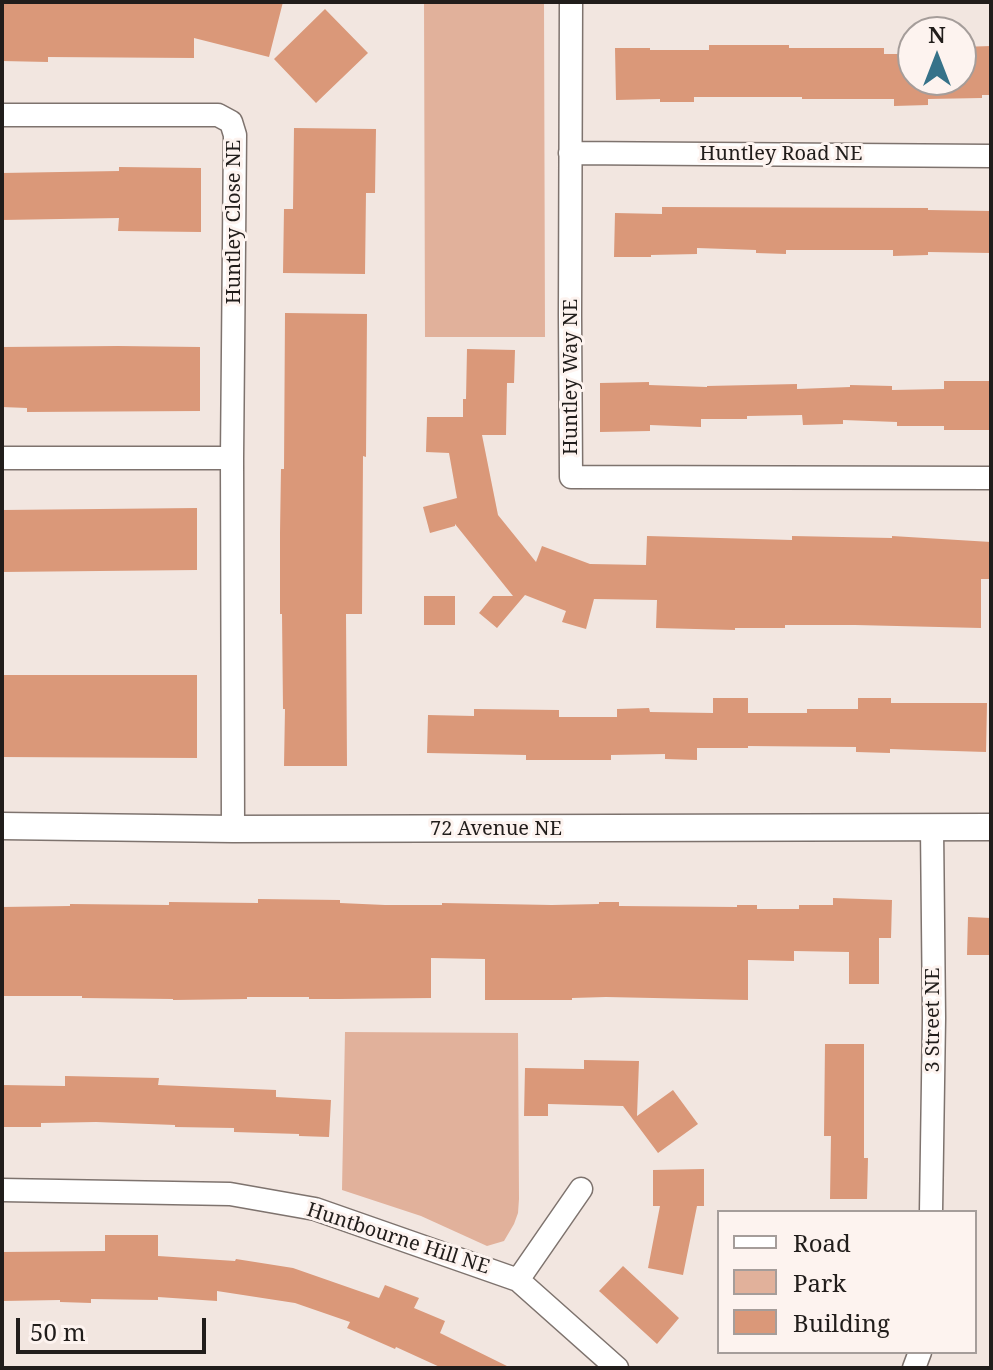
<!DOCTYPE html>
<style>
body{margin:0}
#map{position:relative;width:993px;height:1370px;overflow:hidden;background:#f2e6e0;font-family:"Noto Serif",serif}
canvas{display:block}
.frame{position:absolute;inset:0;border:4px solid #211d1b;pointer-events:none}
.legend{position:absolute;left:717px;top:1210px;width:260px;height:144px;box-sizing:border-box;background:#fdf3ef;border:2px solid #a59d9a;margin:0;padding:10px 14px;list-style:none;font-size:24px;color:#211d1b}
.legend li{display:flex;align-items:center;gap:16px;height:40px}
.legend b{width:40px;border:2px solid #a59d9a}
.north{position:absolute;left:897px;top:16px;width:80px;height:80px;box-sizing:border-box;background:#fdf3ef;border:2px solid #a59d9a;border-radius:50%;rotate:0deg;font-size:22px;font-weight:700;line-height:32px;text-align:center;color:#211d1b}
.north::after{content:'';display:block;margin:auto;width:28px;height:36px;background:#367289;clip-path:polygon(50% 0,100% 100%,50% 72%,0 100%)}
.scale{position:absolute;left:16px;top:1318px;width:190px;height:36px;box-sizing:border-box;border:4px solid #211d1b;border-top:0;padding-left:10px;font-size:24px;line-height:28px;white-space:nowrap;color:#211d1b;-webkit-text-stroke:6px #fdf3ef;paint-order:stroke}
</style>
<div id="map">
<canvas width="993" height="1370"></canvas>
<div class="frame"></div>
<ul class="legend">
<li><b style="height:10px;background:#fff"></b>Road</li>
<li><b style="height:22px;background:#e1b19b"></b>Park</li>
<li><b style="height:22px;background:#da9879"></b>Building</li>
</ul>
<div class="north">N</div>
<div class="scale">50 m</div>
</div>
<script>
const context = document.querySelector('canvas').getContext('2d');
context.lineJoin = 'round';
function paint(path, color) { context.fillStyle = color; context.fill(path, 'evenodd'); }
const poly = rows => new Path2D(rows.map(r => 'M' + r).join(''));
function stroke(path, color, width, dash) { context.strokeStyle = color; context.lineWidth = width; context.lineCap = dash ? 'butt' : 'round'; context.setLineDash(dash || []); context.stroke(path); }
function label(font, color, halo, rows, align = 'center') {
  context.font = font + ' "Noto Serif",serif'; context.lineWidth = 6; context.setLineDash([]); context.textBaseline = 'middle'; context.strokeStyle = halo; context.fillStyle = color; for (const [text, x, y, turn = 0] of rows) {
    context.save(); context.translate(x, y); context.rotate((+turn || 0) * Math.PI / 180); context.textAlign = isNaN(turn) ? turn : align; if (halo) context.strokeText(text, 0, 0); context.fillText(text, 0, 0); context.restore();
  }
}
paint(poly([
 [424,2,544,2,545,337,425,337],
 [345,1032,518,1033,519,1199,518,1213,514,1224,504,1241,487,1246,421,1216,342,1190]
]), '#e1b19b');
paint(poly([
 [2,2,283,2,269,57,194,38,194,58,48,57,48,62,2,61],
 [325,9,368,53,316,103,274,59],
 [709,45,789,45,789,48,884,48,884,54,913,54,913,80,961,80,961,47,991,46,991,95,982,95,982,98,928,99,928,105,894,106,894,99,802,99,802,97,694,97,694,102,660,102,660,99,616,100,615,48,650,48,650,50,709,50],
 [294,128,376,129,375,193,366,193,365,274,283,273,284,209,293,209],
 [119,167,201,168,201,232,118,231,119,218,2,220,2,173,119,171],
 [662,207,928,208,928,210,991,211,991,253,928,252,928,255,893,256,893,250,786,250,786,254,756,253,756,250,697,248,697,254,651,255,651,257,614,257,615,213,662,214],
 [285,313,367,314,366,457,363,456,362,614,346,614,347,766,284,766,285,709,283,709,282,614,280,614,280,533,281,469,284,469],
 [118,346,200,347,200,411,27,412,27,408,2,407,2,347],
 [467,349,515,350,514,383,507,383,506,435,482,435,498,515,536,562,542,546,590,564,646,565,647,536,792,540,792,536,892,538,892,536,991,542,991,579,981,579,981,628,855,625,785,625,785,628,735,628,735,630,656,628,657,600,594,599,586,629,562,622,566,611,525,595,497,628,479,613,493,596,513,596,455,524,455,526,430,533,423,507,457,498,449,453,426,452,427,417,463,417,463,399,466,399],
 [944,381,991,381,991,430,944,430,944,426,897,426,897,422,843,420,843,424,803,425,802,415,747,416,747,419,701,419,701,427,650,425,650,431,600,432,600,383,649,382,649,385,707,387,707,386,797,384,797,389,850,387,850,385,892,386,892,390,944,389],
 [197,508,197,570,2,572,2,510],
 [424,596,455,596,455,625,424,625],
 [2,675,197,675,197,758,2,757],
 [713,698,748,698,748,713,807,713,807,709,858,709,858,698,891,698,891,703,987,703,986,752,890,749,890,753,856,752,856,747,748,746,748,748,697,748,697,760,665,759,665,754,611,755,611,760,526,760,526,755,427,753,428,715,474,716,474,709,559,710,559,717,617,717,617,709,649,708,650,712,713,713],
 [833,898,892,900,891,938,879,938,879,984,849,984,849,952,794,951,794,961,748,960,748,1000,606,997,572,998,572,1000,485,1000,485,959,431,958,431,998,339,999,309,999,309,997,247,997,247,999,173,1000,173,999,82,998,82,996,2,996,2,907,70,906,70,904,169,905,169,902,258,903,258,899,340,900,340,903,385,905,442,905,442,903,552,905,599,904,599,902,619,902,619,906,737,907,737,905,757,905,757,909,799,909,799,905,833,905],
 [968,917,991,918,991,955,967,955],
 [825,1044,864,1044,864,1158,868,1158,867,1199,830,1199,831,1136,824,1136],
 [584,1060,639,1061,637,1116,673,1090,698,1124,658,1153,623,1106,548,1104,548,1116,524,1116,525,1068,584,1069],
 [65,1076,159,1078,158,1085,276,1090,276,1097,331,1100,329,1137,299,1136,299,1134,234,1132,234,1128,175,1127,175,1125,96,1122,41,1123,41,1127,2,1127,2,1085,65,1086],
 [704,1169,704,1206,697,1206,683,1275,648,1268,660,1206,653,1206,653,1170],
 [105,1235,158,1235,158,1256,235,1261,236,1259,293,1268,379,1298,385,1285,419,1298,414,1308,445,1321,440,1333,511,1368,442,1368,396,1347,395,1349,347,1328,350,1322,295,1303,217,1291,217,1301,158,1297,158,1300,91,1299,91,1303,60,1302,60,1300,2,1301,2,1252,105,1251],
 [623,1266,679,1318,657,1344,599,1291]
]), '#da9879');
const minor = poly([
 [571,2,570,315,571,477,991,478],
 [2,115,218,115,231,122,235,135,232,458,233,829],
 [570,153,991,156],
 [2,458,232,458],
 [2,1190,230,1194,315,1209,518,1280,617,1368],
 [931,1212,934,1018,932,828],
 [518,1280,581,1189],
 [914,1368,920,1352]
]);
const tertiary = poly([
 [2,826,233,829,991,827]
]);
stroke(minor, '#7e736e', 25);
stroke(tertiary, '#7e736e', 29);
stroke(minor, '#fff', 22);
stroke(tertiary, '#fff', 26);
label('20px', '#211d1b', '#fdf3ef', [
 ["Huntley Road NE",781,154],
 ["Huntley Close NE",234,222,-90],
 ["Huntley Way NE",571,377,-90],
 ["72 Avenue NE",496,829],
 ["3 Street NE",933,1020,-90],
 ["Huntbourne Hill NE",398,1239,18]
]);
</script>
